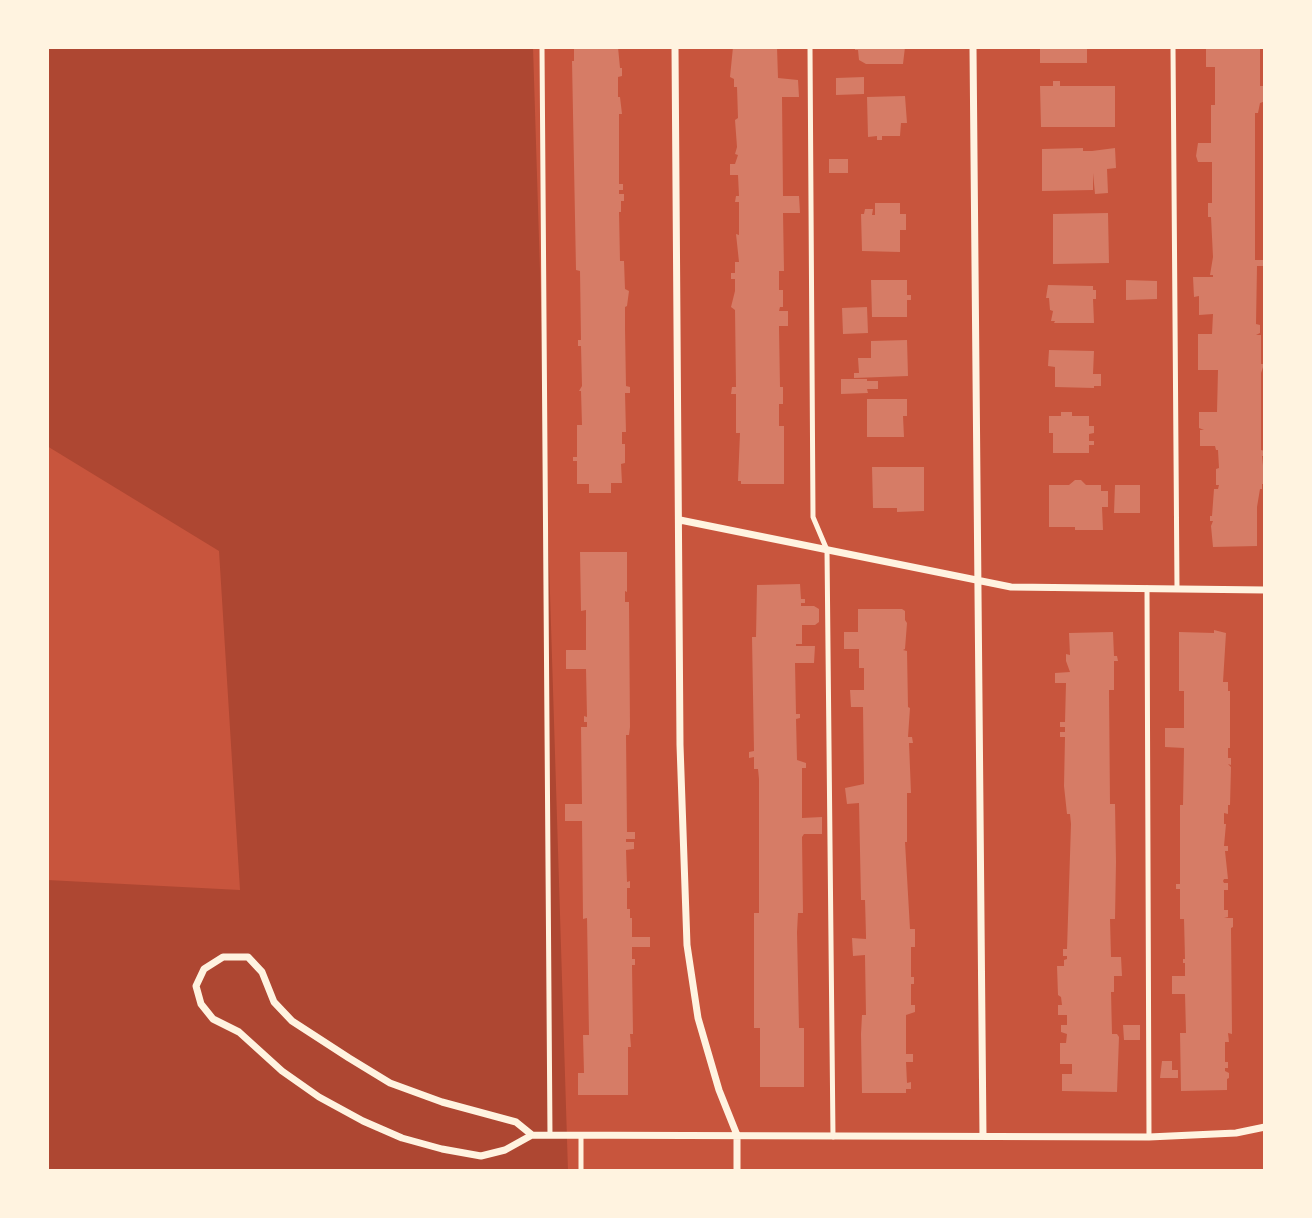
<!DOCTYPE html>
<style>
body{margin:0}
#map{position:relative;width:1312px;height:1218px;overflow:hidden;background:#c8553d;font-family:"Source Sans 3",sans-serif}
canvas{display:block}
.frame{position:absolute;inset:0;border:49px solid #fff3e0;pointer-events:none}
</style>
<div id="map">
<canvas width="1312" height="1218"></canvas>
<div class="frame"></div>
</div>
<script>
const context = document.querySelector('canvas').getContext('2d');
context.lineJoin = 'round';
function paint(path, color) { context.fillStyle = color; context.fill(path, 'evenodd'); }
const poly = rows => new Path2D(rows.map(r => 'M' + r).join(''));
function stroke(path, color, width, dash) { context.strokeStyle = color; context.lineWidth = width; context.lineCap = dash ? 'butt' : 'round'; context.setLineDash(dash || []); context.stroke(path); }
paint(poly([
 [47,47,533,47,568,1171,47,1171,47,880,240,890,219,551,47,446],
 [782,1170,1265,1171,782,1171]
]), '#ae4732');
paint(poly([
 [574,47,618,47,620,68,622,68,622,76,618,77,618,97,620,97,622,114,619,114,619,184,623,184,623,190,619,190,619,194,624,194,624,201,621,201,621,212,619,212,620,261,624,261,625,289,629,291,627,306,625,307,625,329,626,386,630,387,630,393,625,393,626,432,622,432,622,444,625,444,625,463,621,464,622,483,611,483,611,493,589,493,589,484,577,484,577,461,573,461,573,457,577,457,577,425,582,425,581,391,579,391,582,386,581,346,578,346,578,340,581,340,580,271,576,270,572,61,574,61],
 [733,47,777,47,778,78,798,80,799,97,782,97,783,196,799,196,800,213,783,213,784,271,779,271,779,290,783,290,783,307,780,307,779,311,788,311,788,326,779,326,779,329,780,387,783,387,783,404,779,404,779,426,784,426,784,484,741,484,741,481,738,481,740,433,736,433,736,394,731,394,732,387,736,387,735,310,731,307,735,291,735,279,731,279,731,273,735,273,735,262,739,262,736,234,739,235,739,202,735,202,736,196,739,196,738,175,730,175,730,164,735,164,738,155,735,154,737,147,735,120,738,118,737,87,734,87,734,79,730,77],
 [855,47,905,47,903,64,866,64,859,60,858,50,855,50],
 [1040,47,1087,47,1087,63,1040,63],
 [1206,47,1260,47,1260,86,1265,86,1263,102,1260,103,1258,113,1255,113,1255,260,1263,260,1263,266,1257,266,1256,324,1260,325,1260,333,1256,335,1261,335,1261,364,1264,364,1261,373,1261,450,1265,451,1265,456,1262,456,1265,484,1262,484,1262,489,1260,489,1257,507,1257,546,1213,547,1211,526,1213,521,1210,521,1210,516,1212,516,1214,489,1218,489,1219,485,1216,485,1216,469,1219,468,1218,450,1216,450,1215,446,1200,446,1200,430,1204,430,1199,428,1199,412,1217,412,1218,370,1198,370,1198,334,1212,334,1213,314,1199,315,1199,296,1194,297,1193,277,1213,277,1213,275,1210,275,1213,257,1211,217,1208,217,1208,203,1212,203,1212,162,1198,162,1196,156,1198,143,1211,143,1211,105,1215,105,1215,67,1206,67],
 [864,77,864,94,836,95,836,78],
 [1053,81,1060,81,1060,86,1115,86,1115,127,1041,127,1040,86,1053,86],
 [905,96,907,123,901,123,900,136,882,136,882,140,877,140,877,136,868,137,867,97],
 [1083,148,1083,151,1092,151,1115,148,1116,168,1107,169,1108,193,1095,194,1093,173,1093,190,1042,191,1042,149],
 [829,159,848,159,848,173,829,173],
 [875,203,900,203,900,214,906,214,906,230,900,230,900,252,862,251,861,214,864,214,865,209,873,209,872,215,875,215],
 [1108,213,1109,263,1053,264,1053,214],
 [871,280,907,280,907,295,911,295,911,300,907,300,907,317,872,317],
 [1126,280,1157,281,1157,299,1126,300],
 [1048,285,1093,286,1093,290,1096,290,1096,299,1093,299,1094,323,1054,323,1055,321,1051,321,1053,311,1050,310,1049,298,1046,298],
 [867,307,868,333,843,334,842,308],
 [907,340,908,376,854,378,854,373,859,373,858,358,871,358,871,341],
 [1049,350,1094,351,1093,374,1101,374,1101,386,1094,386,1094,388,1055,387,1055,367,1048,366],
 [841,379,867,379,867,381,878,381,878,389,867,389,868,393,841,394],
 [867,399,907,399,907,416,903,416,904,437,867,437],
 [1061,412,1072,412,1072,416,1089,416,1089,426,1094,426,1094,433,1089,434,1089,441,1094,441,1094,445,1089,445,1089,453,1053,453,1053,433,1049,433,1049,416,1061,416],
 [872,467,924,467,924,511,897,512,897,508,873,508],
 [1075,480,1081,480,1086,485,1101,485,1101,491,1108,491,1108,507,1102,507,1103,530,1075,530,1075,527,1049,527,1049,485,1069,485],
 [1115,485,1140,485,1140,513,1114,513],
 [580,552,627,552,627,592,625,591,625,602,629,602,630,727,629,735,626,735,627,832,635,832,635,839,626,839,626,842,634,842,634,849,626,850,627,882,630,881,630,888,627,888,627,909,630,909,630,918,632,918,632,937,650,937,650,947,632,947,632,959,635,959,635,965,632,965,633,1034,630,1034,631,1047,628,1047,628,1095,578,1095,578,1073,584,1073,583,1035,589,1035,587,918,583,919,582,821,565,821,565,804,582,804,581,727,587,727,587,722,584,722,584,716,587,717,586,669,566,669,566,650,586,650,586,610,581,611],
 [800,584,801,599,805,599,805,603,801,603,801,606,814,606,819,609,819,622,815,625,802,625,802,644,796,644,796,646,815,646,814,663,795,663,796,714,800,714,800,718,796,719,797,760,806,763,806,768,802,768,802,818,822,817,822,834,804,834,802,837,803,913,798,913,797,932,799,1028,804,1028,804,1087,760,1087,760,1028,754,1028,754,913,759,913,759,779,758,769,754,769,754,757,749,758,749,752,754,751,752,637,756,637,757,585],
 [858,609,902,609,905,611,905,620,907,623,905,649,903,650,907,651,908,707,910,708,908,737,912,737,913,743,909,743,911,793,907,793,907,842,905,842,910,929,915,929,915,947,911,947,911,977,914,977,914,984,911,984,911,1005,915,1005,915,1012,906,1015,906,1054,913,1054,913,1062,906,1062,907,1083,911,1082,911,1089,906,1089,906,1093,862,1093,861,1034,862,1015,866,1015,865,957,865,955,853,956,852,938,866,939,866,936,865,900,861,900,859,803,847,804,845,788,864,784,863,707,851,707,850,690,864,690,864,668,859,668,859,649,844,649,844,632,858,632],
 [1214,630,1226,633,1223,682,1228,682,1228,691,1230,691,1230,748,1228,748,1228,758,1231,758,1231,765,1228,764,1231,767,1230,805,1228,805,1228,814,1224,813,1224,824,1226,824,1224,846,1228,846,1228,851,1225,851,1228,879,1224,879,1223,881,1224,883,1228,883,1228,890,1224,890,1224,910,1228,910,1228,917,1224,918,1233,918,1233,927,1231,928,1232,1034,1228,1033,1229,1042,1225,1042,1225,1062,1228,1062,1228,1068,1225,1068,1225,1071,1229,1073,1229,1078,1227,1079,1227,1090,1181,1091,1180,1033,1186,1033,1185,994,1172,994,1172,976,1185,976,1185,963,1183,963,1183,959,1185,959,1184,919,1180,919,1180,889,1176,889,1176,884,1180,884,1180,805,1183,805,1184,748,1165,747,1165,728,1184,728,1184,691,1179,691,1179,632,1214,633],
 [1113,632,1114,656,1117,656,1118,661,1114,661,1114,690,1109,690,1110,804,1115,804,1116,862,1115,919,1110,919,1111,957,1121,957,1122,976,1114,976,1114,992,1111,992,1112,1034,1117,1034,1119,1037,1117,1092,1062,1091,1062,1074,1072,1074,1072,1064,1060,1064,1060,1043,1066,1043,1067,1034,1061,1032,1061,1025,1067,1025,1067,1015,1058,1015,1058,1005,1062,1005,1061,997,1058,995,1057,966,1064,966,1064,960,1067,959,1067,956,1063,956,1063,949,1067,949,1071,824,1070,814,1067,814,1064,786,1065,737,1060,737,1060,732,1065,732,1065,727,1060,727,1060,722,1065,722,1066,683,1055,683,1055,673,1070,672,1066,661,1066,654,1070,655,1069,633],
 [1123,1025,1140,1025,1140,1040,1124,1040],
 [1162,1061,1172,1061,1172,1070,1178,1070,1178,1078,1160,1078]
]), '#d67c66');
stroke(poly([
 [542,47,550,1135],
 [810,47,813,517,827,550,833,1137],
 [1173,47,1177,588],
 [1147,588,1149,1137],
 [581,1135,581,1171]
]), '#fff3e0', 5);
stroke(poly([
 [675,47,680,745,687,945,698,1018,719,1090,737,1135,737,1171],
 [973,47,983,1136],
 [680,520,1011,587,1265,590],
 [532,1135,516,1122,442,1102,390,1083,349,1058,292,1021,274,1002,262,972,248,957,223,957,204,969,196,986,201,1004,213,1019,239,1032,282,1071,319,1097,363,1121,402,1138,442,1149,481,1156,505,1150,532,1135,1149,1137,1236,1133,1265,1127]
]), '#fff3e0', 7);
</script>
